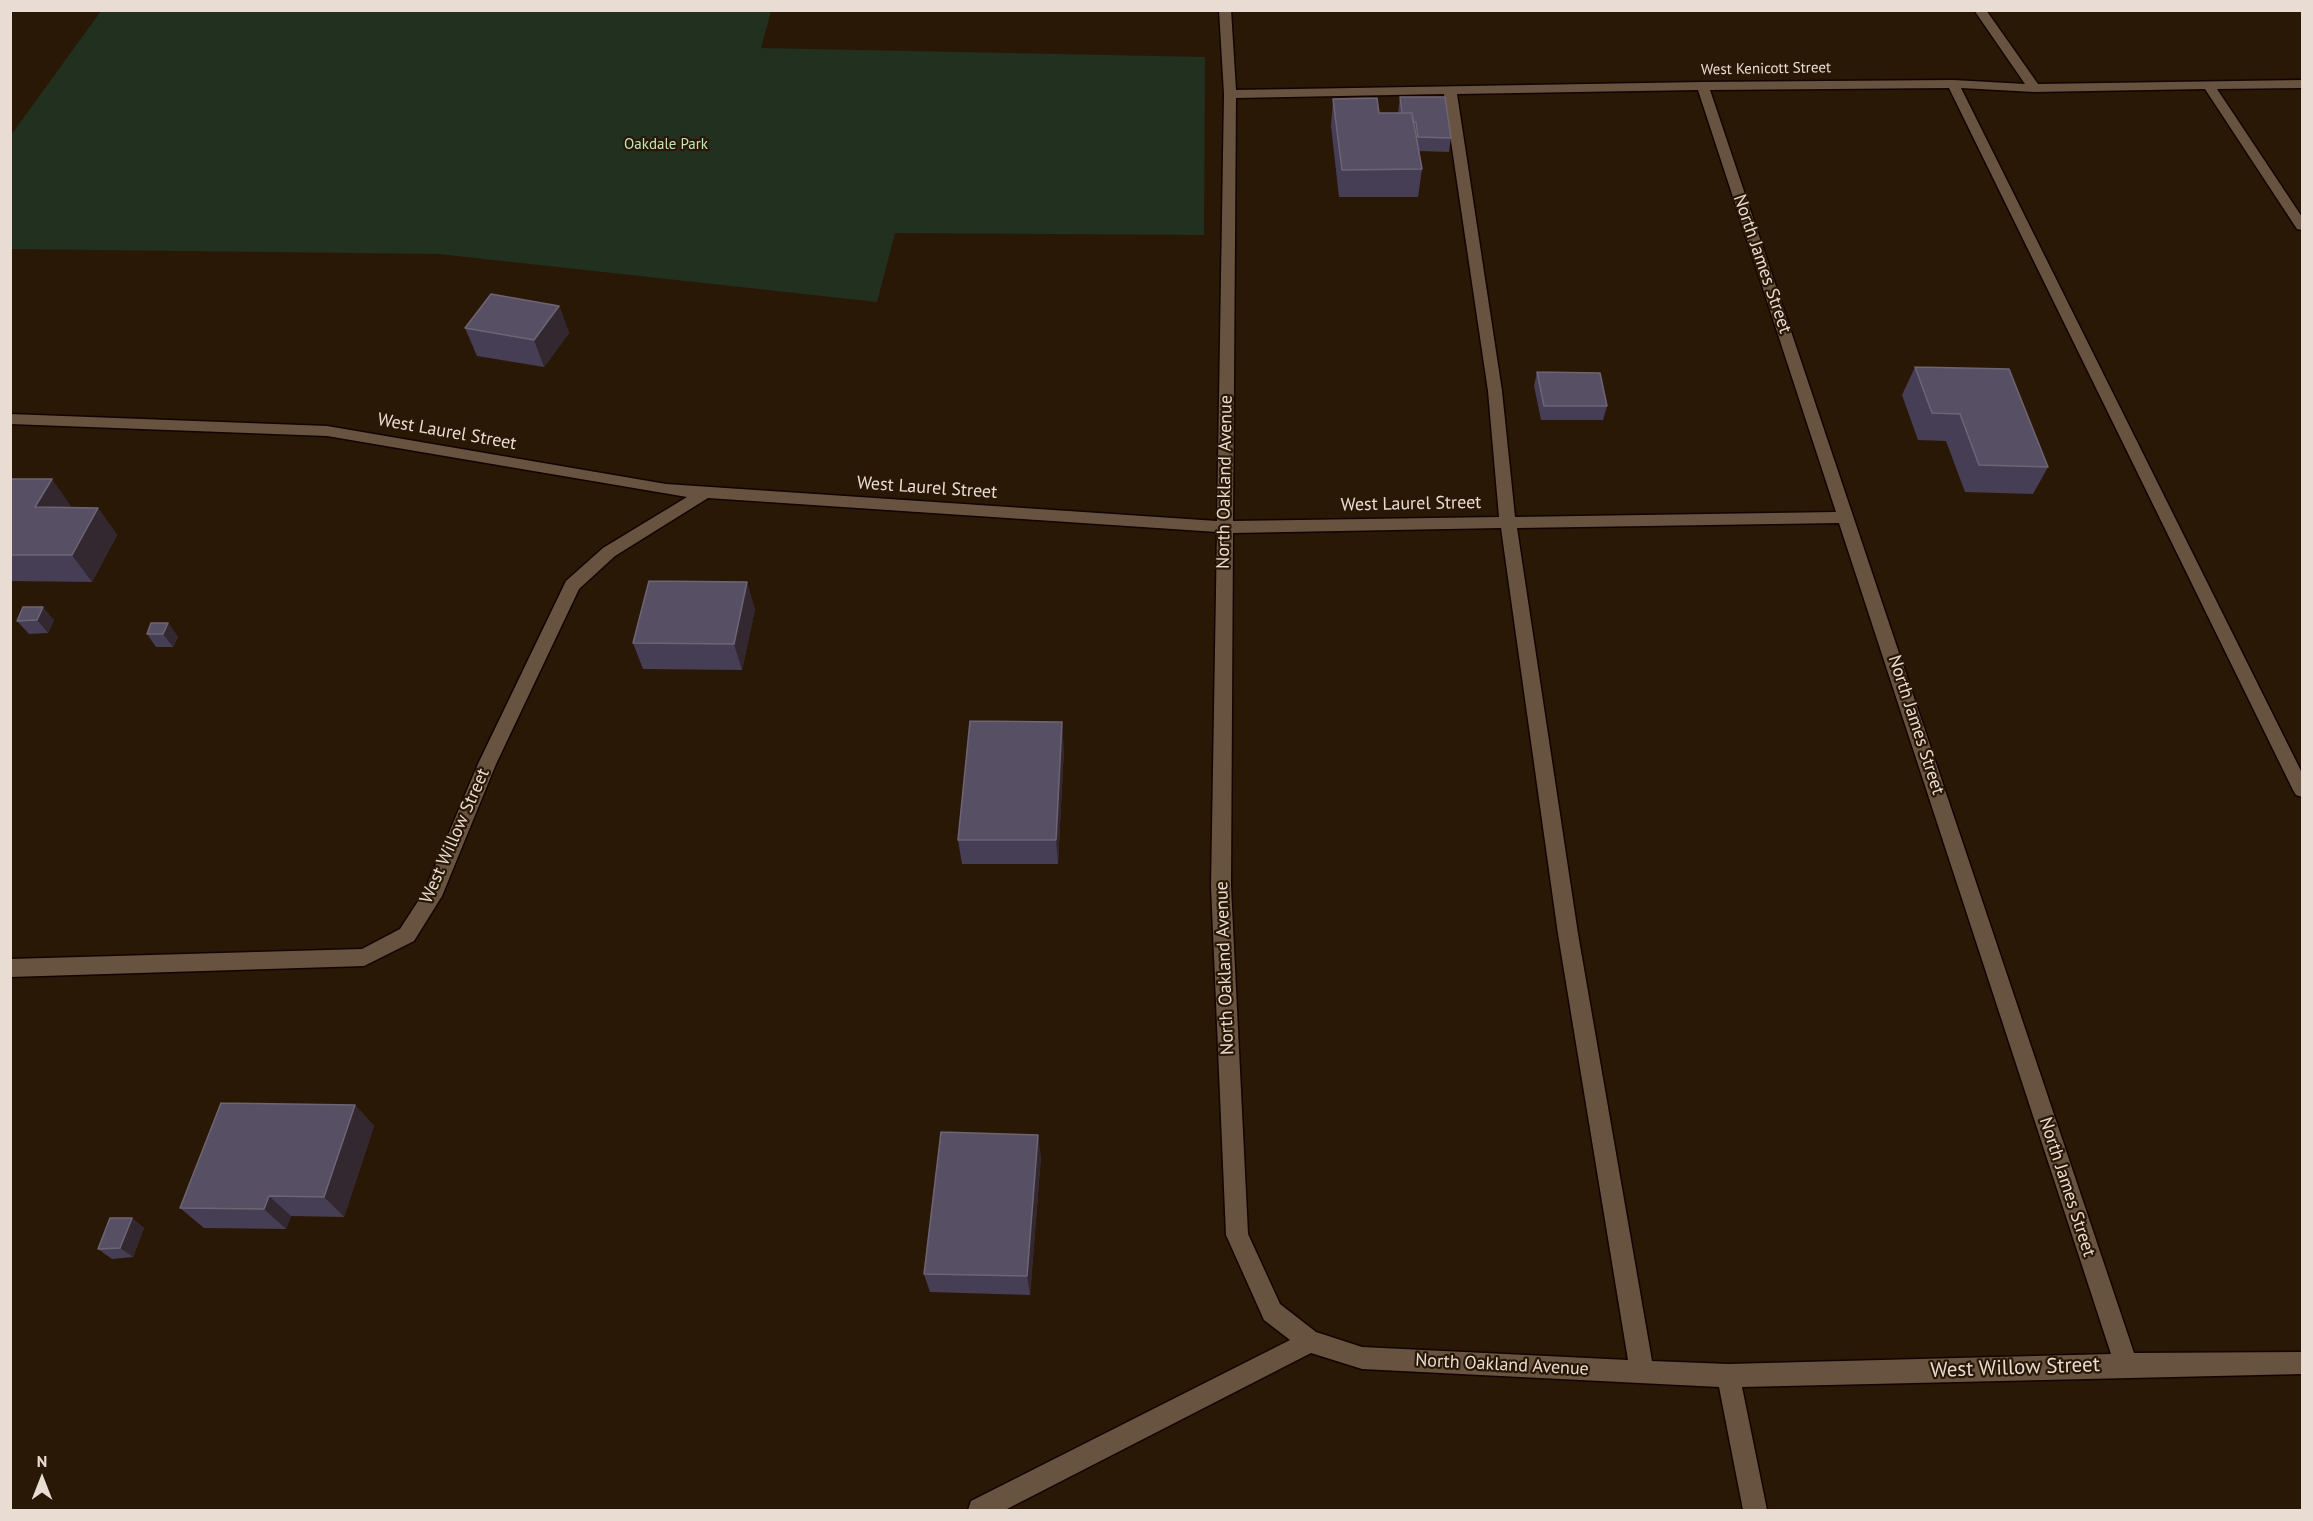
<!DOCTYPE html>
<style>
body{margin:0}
#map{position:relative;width:2313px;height:1521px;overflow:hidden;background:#2a1807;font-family:"PT Sans",sans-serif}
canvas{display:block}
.frame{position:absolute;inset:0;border:12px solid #e9dcd2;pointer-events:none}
.north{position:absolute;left:12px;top:1449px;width:60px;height:60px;-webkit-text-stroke:4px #2a1807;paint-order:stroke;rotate:0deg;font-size:16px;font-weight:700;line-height:24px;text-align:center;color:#e9dcd2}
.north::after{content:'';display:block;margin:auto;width:21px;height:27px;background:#e9dcd2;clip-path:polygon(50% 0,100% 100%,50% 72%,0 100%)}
</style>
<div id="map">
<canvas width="2313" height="1521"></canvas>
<div class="frame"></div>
<div class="north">N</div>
</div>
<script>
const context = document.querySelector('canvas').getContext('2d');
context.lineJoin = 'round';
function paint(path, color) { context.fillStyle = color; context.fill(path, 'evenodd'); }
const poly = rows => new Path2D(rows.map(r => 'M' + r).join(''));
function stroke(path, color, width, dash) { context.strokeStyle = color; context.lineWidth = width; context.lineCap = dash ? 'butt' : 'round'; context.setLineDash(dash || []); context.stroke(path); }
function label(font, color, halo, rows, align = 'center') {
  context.font = font + ' "PT Sans",sans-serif'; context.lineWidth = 4.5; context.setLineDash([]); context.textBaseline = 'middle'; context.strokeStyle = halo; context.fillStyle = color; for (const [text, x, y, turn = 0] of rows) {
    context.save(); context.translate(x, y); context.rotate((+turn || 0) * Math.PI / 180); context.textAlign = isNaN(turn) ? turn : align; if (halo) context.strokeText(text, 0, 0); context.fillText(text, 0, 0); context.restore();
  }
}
paint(poly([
 [771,11,761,48,1205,57,1204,235,895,233,877,302,439,254,11,249,11,135,101,11]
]), '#22301f');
const minor = poly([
 [1219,10,1231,10,1236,90,1703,82,1953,80,2025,84,1974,10,1986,10,2038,84,2302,80,2302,88,2217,89,2302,217,2302,230,2297,229,2205,89,2034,92,1961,88,2302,773,2302,797,2296,795,2293,790,1949,88,1710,90,2134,1353,2302,1352,2302,1374,1742,1387,1767,1510,1743,1510,1719,1387,1362,1369,1311,1353,1005,1510,968,1510,971,1501,1290,1340,1264,1320,1226,1235,1211,886,1217,532,708,498,615,556,579,589,496,764,442,896,414,941,364,966,10,977,10,959,362,949,400,929,424,892,478,764,566,581,603,548,687,497,327,436,10,424,10,414,327,426,666,484,1217,521,1224,94,1219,10],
 [1698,90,1836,512,1515,517,1502,391,1457,94,1698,90],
 [1444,94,1488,391,1499,517,1233,521,1236,98,1444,94],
 [1839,523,2111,1354,1728,1364,1652,1361,1578,934,1517,528,1839,523],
 [1501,528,1558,934,1628,1360,1362,1347,1316,1332,1280,1304,1248,1234,1231,886,1233,533,1501,528]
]);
stroke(minor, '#120400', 3);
paint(minor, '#685340');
paint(poly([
 [1400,97,1451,138,1449,152,1419,151,1422,169,1418,197,1339,197,1331,126,1333,99,1379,113,1398,113],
 [559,306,569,333,544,367,477,356,465,328],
 [1915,367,2048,467,2033,494,1965,492,1946,441,1918,440,1902,395],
 [1537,372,1607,406,1603,420,1541,420,1534,386],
 [10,479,71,506,71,508,98,508,117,535,92,582,10,581],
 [23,607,54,620,48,633,29,634,17,621],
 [755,609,742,670,643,669,633,643],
 [168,623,178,637,173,647,156,647,147,634],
 [1064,747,1058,864,962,864,958,840],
 [355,1105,374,1126,344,1217,291,1216,286,1229,204,1228,180,1208],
 [1041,1156,1030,1295,930,1292,924,1274],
 [132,1218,144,1228,133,1257,112,1259,98,1249]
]), '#453e55');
paint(poly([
 [559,306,569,333,544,367,534,340],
 [52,479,71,506,56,534,35,507],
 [98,508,117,535,92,582,72,555],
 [747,582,755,609,742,670,734,644],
 [43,607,54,620,48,633,37,620],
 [168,623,178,637,173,647,163,634],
 [1062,722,1064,747,1058,864,1056,840],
 [355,1105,374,1126,344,1217,324,1197],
 [1038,1135,1041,1156,1030,1295,1027,1276],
 [269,1196,291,1216,286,1229,264,1209],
 [132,1218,144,1228,133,1257,120,1248]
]), '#332830');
const building = poly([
 [1400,97,1445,97,1451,138,1418,137,1416,122,1413,122,1412,113,1402,113,1400,97],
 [1377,98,1379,113,1412,113,1422,169,1342,170,1333,99,1377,98],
 [491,294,559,306,534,340,465,328,491,294],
 [1915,367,2009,369,2048,467,1979,465,1960,414,1932,413,1915,367],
 [1537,372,1600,373,1607,406,1544,406,1537,372],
 [10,479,52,479,35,507,98,508,72,555,10,555,10,479],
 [649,581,747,582,734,644,633,643,649,581],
 [23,607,43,607,37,620,17,621,23,607],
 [151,623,168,623,163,634,147,634,151,623],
 [970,721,1062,722,1056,840,958,840,970,721],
 [221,1103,355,1105,324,1197,269,1196,264,1209,180,1208,221,1103],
 [941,1132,1038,1135,1027,1276,924,1274,941,1132],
 [110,1218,132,1218,120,1248,98,1249,110,1218]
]);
paint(building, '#574f63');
stroke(building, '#6e6574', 1.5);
label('15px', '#e9dcd2', '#2a1807', [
 ["West Kenicott Street",1766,69,-1]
]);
label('15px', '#bfe7b8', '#2a1807', [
 ["Oakdale Park",666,145]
]);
label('18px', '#e9dcd2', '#2a1807', [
 ["North James Street",1762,264,71],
 ["West Laurel Street",447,432,10],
 ["North Oakland Avenue",1225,482,-89],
 ["West Laurel Street",927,488,4],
 ["West Laurel Street",1411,504,-1],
 ["North James Street",1916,725,72],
 ["West Willow Street",455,836,-66],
 ["North Oakland Avenue",1225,968,-92],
 ["North James Street",2067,1187,72],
 ["North Oakland Avenue",1502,1365,3]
]);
label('21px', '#e9dcd2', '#2a1807', [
 ["West Willow Street",2015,1368,-2]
]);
</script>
